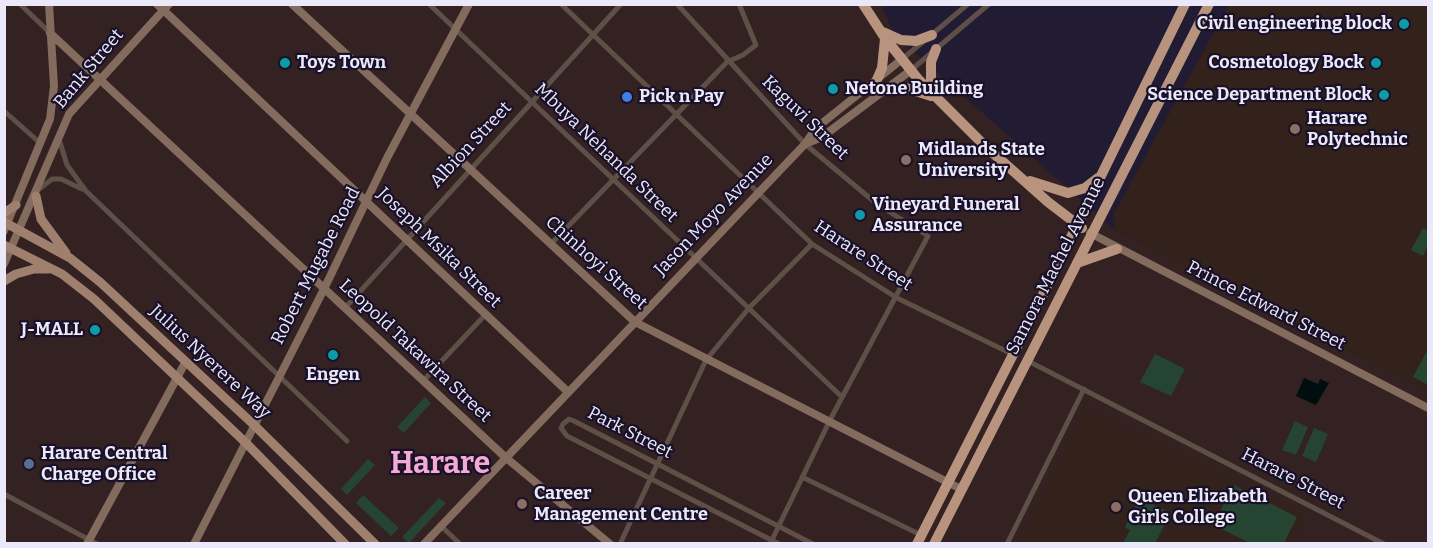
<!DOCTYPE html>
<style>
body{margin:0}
#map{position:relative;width:1433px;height:548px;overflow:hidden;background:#211b33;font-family:Bitter,serif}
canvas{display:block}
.frame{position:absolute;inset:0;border:6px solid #ebe8f9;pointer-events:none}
</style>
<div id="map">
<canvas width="1433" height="548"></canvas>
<div class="frame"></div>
</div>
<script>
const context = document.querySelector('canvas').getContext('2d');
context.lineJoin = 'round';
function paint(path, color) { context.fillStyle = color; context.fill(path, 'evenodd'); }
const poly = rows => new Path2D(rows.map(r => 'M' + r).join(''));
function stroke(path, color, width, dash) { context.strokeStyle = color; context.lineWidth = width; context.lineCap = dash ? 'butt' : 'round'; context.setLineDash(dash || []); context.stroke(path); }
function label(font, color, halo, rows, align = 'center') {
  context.font = font + ' Bitter,serif'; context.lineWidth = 4.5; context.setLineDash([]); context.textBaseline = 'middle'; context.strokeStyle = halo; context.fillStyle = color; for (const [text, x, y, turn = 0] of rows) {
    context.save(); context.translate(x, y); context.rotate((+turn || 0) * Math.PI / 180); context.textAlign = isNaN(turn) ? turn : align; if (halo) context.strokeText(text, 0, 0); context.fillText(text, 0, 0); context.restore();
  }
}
paint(poly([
 [4,5,881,5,895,35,1115,230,1428,392,1428,543,5,543]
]), '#342122');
paint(poly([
 [1229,5,1428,5,1428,392,1115,230,1113,215],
 [1087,407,1307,517,1294,543,1018,544]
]), '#33221b');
paint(poly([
 [1423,228,1428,231,1428,245,1423,256,1411,250],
 [1428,349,1428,385,1413,377],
 [1155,354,1185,369,1171,396,1140,382],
 [425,397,431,403,404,433,397,427],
 [1295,421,1308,427,1296,455,1282,450],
 [1314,428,1328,434,1316,462,1302,456],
 [368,459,375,465,347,495,341,489],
 [1234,485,1297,517,1284,543,1250,543,1213,525],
 [363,495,399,528,391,536,356,503],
 [439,498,446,503,409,543,402,537],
 [1140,498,1171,513,1155,543,1123,543,1130,530,1125,527]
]), '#254431');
paint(poly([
 [1304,378,1318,384,1320,379,1329,383,1316,405,1296,396]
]), '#000e0f');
stroke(poly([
 [20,4,50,33],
 [429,4,842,397],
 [561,4,812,244,897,298,1012,354],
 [677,4,805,144,877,204,928,236,830,420,770,544],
 [930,36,968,4],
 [902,59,923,42],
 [910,71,989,4],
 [4,111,40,143],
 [59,139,67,165,86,191,347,441],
 [38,190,52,179,61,179,82,189],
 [550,245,727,62,743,55,756,45,739,4],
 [345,308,621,4],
 [1028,361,1384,544],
 [423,381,485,315],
 [802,477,921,535],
 [4,494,97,544],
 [440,525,460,544],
 [620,544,706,360,749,308,812,244],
 [779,544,567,436,561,428,563,424,569,419,574,421,813,544],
 [1007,544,1084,389]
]), '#5f5047', 5);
stroke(poly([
 [157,4,568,392],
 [292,4,635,322,961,489],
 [50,33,505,457,610,544],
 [805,144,822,137,910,71],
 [4,231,50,119,54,86,49,4],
 [1090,233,1428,408],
 [4,264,69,114,169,4],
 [87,544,185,363],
 [194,544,324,289,387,158,469,4],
 [424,544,805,144,816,128,901,60]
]), '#836b5d', 8);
stroke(poly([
 [36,196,41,219,66,253],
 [4,213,16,205],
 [4,222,70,258,100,282,253,424,375,544],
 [4,245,62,274,94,299,245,442,345,544],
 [4,281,16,274,34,269,48,269]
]), '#9f806e', 9);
stroke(poly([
 [863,4,885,38,918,79,984,145,1048,202,1082,228],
 [883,32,901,40,916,41,932,35],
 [876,82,882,68,885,39],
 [886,90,906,88,931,96],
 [936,95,931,80,931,62,936,49],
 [1030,181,1068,193,1085,188,1098,178],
 [1077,263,1117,249],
 [917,544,1032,317,1185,4],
 [934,544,1209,4]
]), '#b8937d', 10);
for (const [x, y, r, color] of [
 [1404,24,6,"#0f9aa8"],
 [285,63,6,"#0f9aa8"],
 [1376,63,6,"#0f9aa8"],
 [833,89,6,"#0f9aa8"],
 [1384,95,6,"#0f9aa8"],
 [627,97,6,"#3f7fe0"],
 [1295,129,6,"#8d6e63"],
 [906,160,6,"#8d6e63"],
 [860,215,6,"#0f9aa8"],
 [95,330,6,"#0f9aa8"],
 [333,355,6,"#0f9aa8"],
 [29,464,6,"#5c6f8a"],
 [522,504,6,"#8d6e63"],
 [1116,507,6,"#8d6e63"]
]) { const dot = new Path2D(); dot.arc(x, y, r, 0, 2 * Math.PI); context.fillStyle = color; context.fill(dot); stroke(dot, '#181129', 2); }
label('bold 18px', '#ebe8f9', '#181129', [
 ["Civil engineering block",1392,24,"right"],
 ["Toys Town",297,63],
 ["Cosmetology Bock",1364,63,"right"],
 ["Netone Building",845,89],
 ["Science Department Block",1372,95,"right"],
 ["Pick n Pay",639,97],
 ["Harare",1307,119],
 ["Polytechnic",1307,140],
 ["Midlands State",918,150],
 ["University",918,171],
 ["Vineyard Funeral",872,205],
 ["Assurance",872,226],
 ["J-MALL",83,330,"right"],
 ["Engen",333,375,"center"],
 ["Harare Central",41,454],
 ["Charge Office",41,475],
 ["Career",534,494],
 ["Management Centre",534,515],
 ["Queen Elizabeth",1128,497],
 ["Girls College",1128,518]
], 'left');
label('18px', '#ebe8f9', '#181129', [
 ["Bank Street",89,69,-50],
 ["Kaguvi Street",805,118,44],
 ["Albion Street",471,145,-47],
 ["Mbuya Nehanda Street",606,153,44],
 ["Jason Moyo Avenue",714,215,-46],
 ["Joseph Msika Street",439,248,44],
 ["Harare Street",863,256,33],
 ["Chinhoyi Street",596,263,42],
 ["Robert Mugabe Road",316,266,-63],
 ["Samora Machel Avenue",1056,266,-63],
 ["Prince Edward Street",1266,306,27],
 ["Leopold Takawira Street",415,351,43],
 ["Julius Nyerere Way",210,362,43],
 ["Park Street",630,433,27],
 ["Harare Street",1293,479,27]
]);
label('bold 30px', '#f4aad4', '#181129', [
 ["Harare",440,465]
]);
</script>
